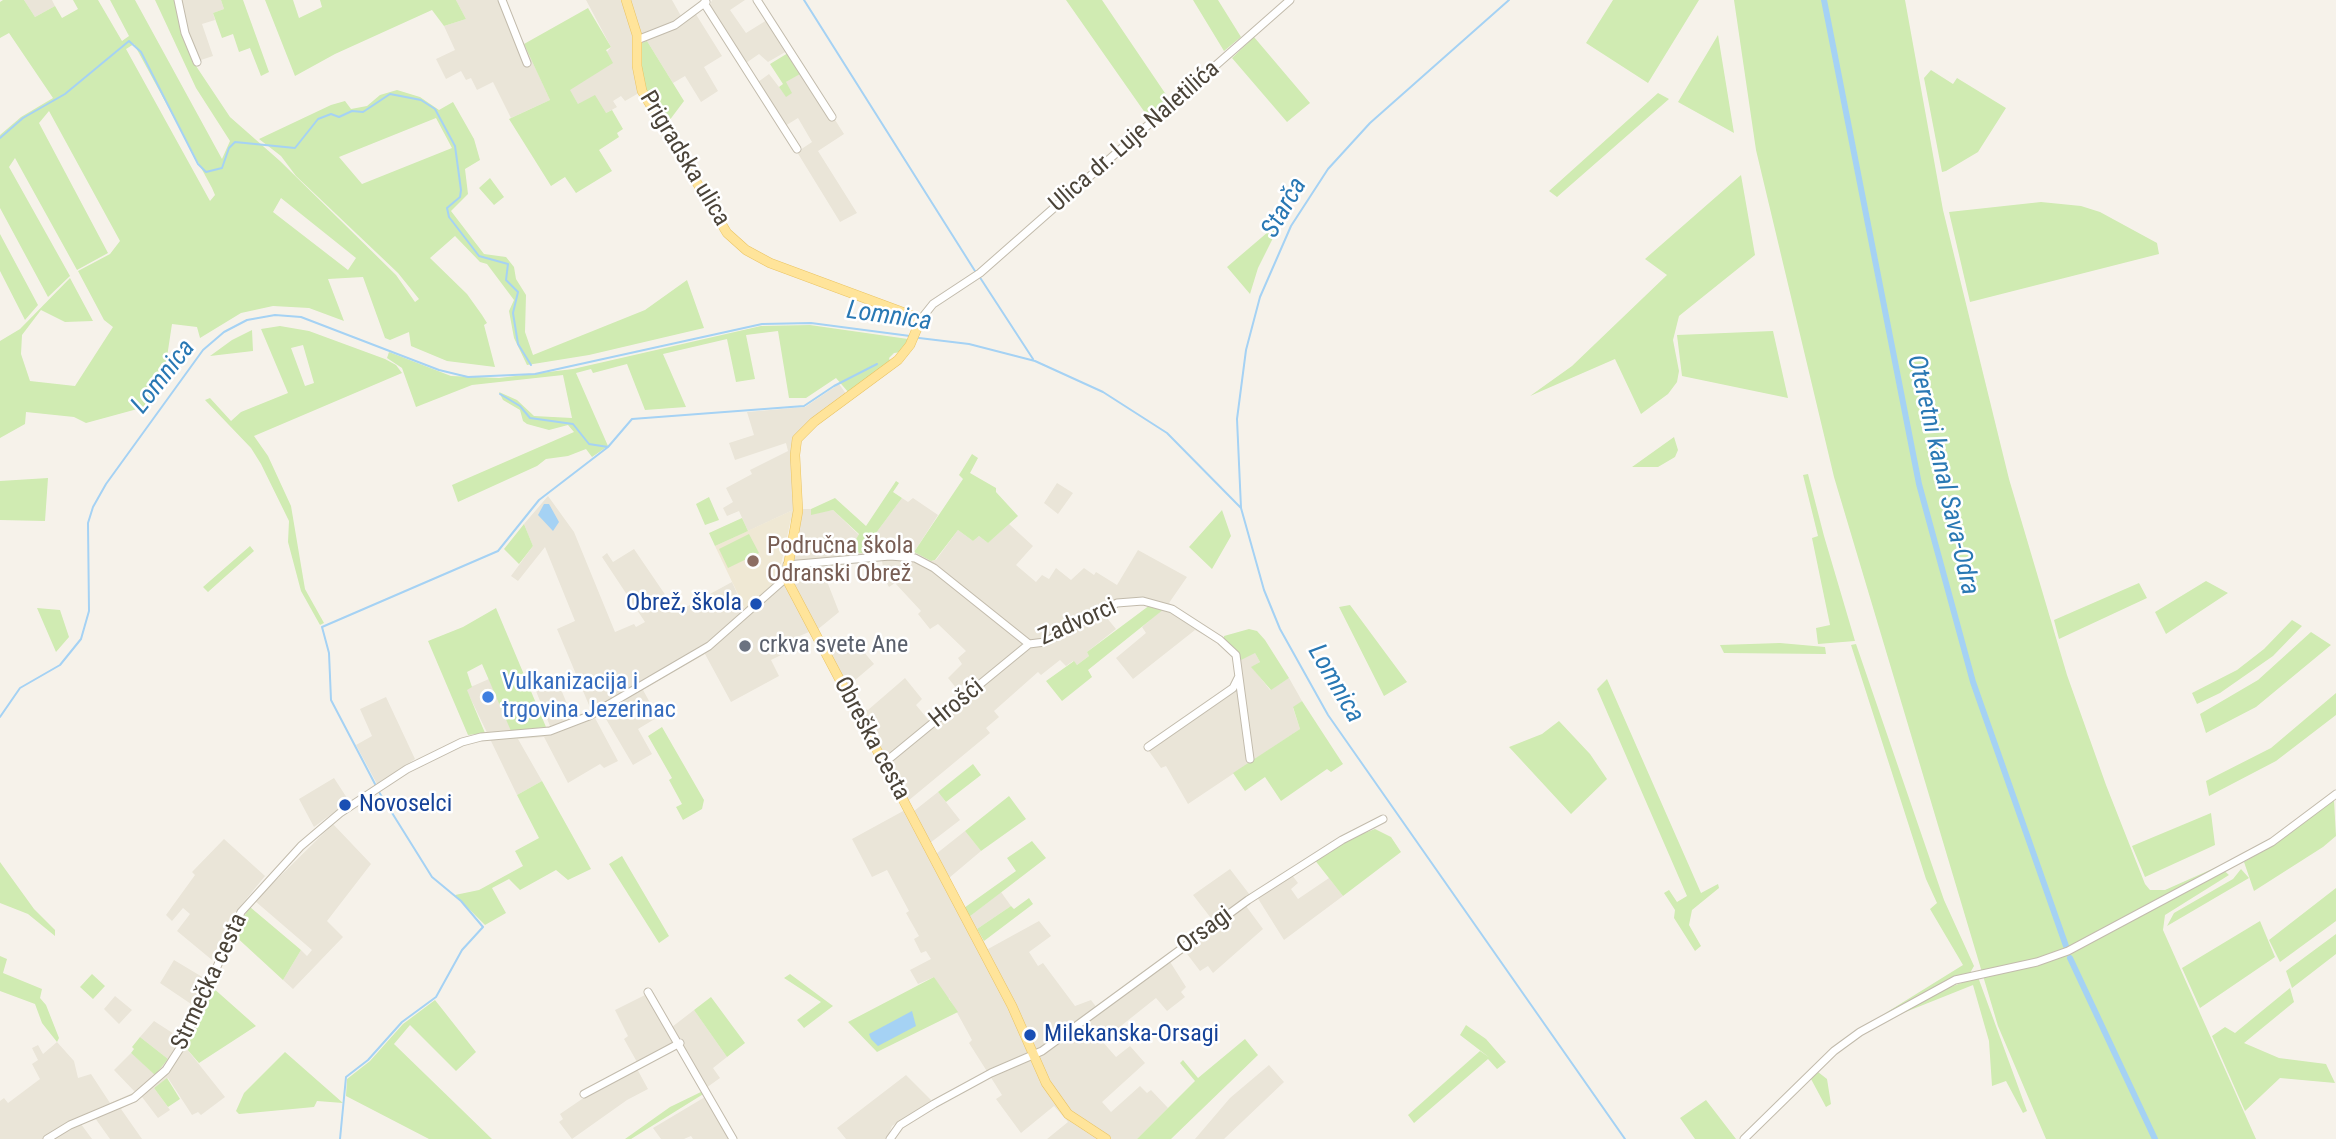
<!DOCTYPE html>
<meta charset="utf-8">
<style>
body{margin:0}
canvas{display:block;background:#f6f2ea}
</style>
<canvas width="2336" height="1139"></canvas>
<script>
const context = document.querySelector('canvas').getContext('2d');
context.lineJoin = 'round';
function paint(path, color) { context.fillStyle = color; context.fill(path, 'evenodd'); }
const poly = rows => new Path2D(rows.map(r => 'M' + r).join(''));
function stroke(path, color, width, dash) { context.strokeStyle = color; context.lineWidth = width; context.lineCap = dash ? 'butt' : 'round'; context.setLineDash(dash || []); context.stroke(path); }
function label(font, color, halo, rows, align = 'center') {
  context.font = font + ' "Roboto Condensed",sans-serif'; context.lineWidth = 5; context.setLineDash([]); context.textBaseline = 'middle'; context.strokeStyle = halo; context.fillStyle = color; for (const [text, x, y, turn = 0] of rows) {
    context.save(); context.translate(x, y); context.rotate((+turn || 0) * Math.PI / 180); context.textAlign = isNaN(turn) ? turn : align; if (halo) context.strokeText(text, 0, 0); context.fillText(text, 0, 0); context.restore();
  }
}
paint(poly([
 [24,0,52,0,55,6,35,17],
 [176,0,221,0,224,9,213,13,215,20,202,24,213,56,198,61],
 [456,0,504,0,550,100,511,118,493,82,477,90,471,78,466,80,461,71,446,79,436,59,455,50,444,26,466,19],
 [586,0,672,0,681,16,692,8,722,56,704,67,718,91,701,102,685,76,673,83,647,41,644,90,625,101,621,96,613,101,617,107,606,113,578,104,569,89,582,81,611,47],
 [712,0,745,0,730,10,746,33,767,20,787,51,768,62,759,54,746,63,710,5],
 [804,71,844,134,818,151,857,213,840,222,797,152,812,142,798,118,785,126,758,82,769,74,786,96,786,82],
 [839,384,847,395,805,425,792,442,793,509,811,509,811,514,833,510,859,535,848,553,892,551,876,533,902,498,908,502,913,498,938,515,914,552,931,561,936,560,958,530,973,541,979,536,988,543,1009,524,1033,546,1016,565,1036,582,1042,575,1049,579,1056,568,1071,580,1084,568,1094,575,1096,572,1117,585,1138,550,1187,577,1169,603,1224,640,1255,653,1260,662,1252,667,1270,690,1289,678,1302,701,1293,708,1300,729,1188,804,1166,766,1161,768,1146,747,1232,687,1236,679,1235,657,1222,645,1195,630,1133,679,1116,658,1146,633,1142,627,1163,609,1141,604,1116,606,1102,612,1116,629,1087,652,1089,656,1077,665,1073,661,1066,666,1060,660,1041,675,1038,672,994,711,999,717,986,728,990,733,908,801,914,811,938,792,960,820,930,843,936,854,965,831,981,851,949,878,969,917,1001,892,1011,906,977,929,988,949,1039,921,1051,936,1029,952,1038,966,1043,963,1075,1006,1091,1000,1097,1008,1167,957,1186,987,1181,992,1185,997,1167,1011,1156,998,1102,1041,1116,1057,1130,1046,1145,1063,1102,1102,1111,1112,1140,1086,1147,1093,1151,1090,1168,1108,1137,1139,1047,1139,1068,1122,1054,1106,1021,1133,996,1099,1002,1095,969,1043,972,1040,949,998,947,999,934,977,918,984,910,970,931,959,926,951,921,953,914,939,919,936,906,913,909,911,887,870,872,877,852,839,905,810,809,632,790,640,793,649,771,660,779,676,731,702,705,654,643,690,658,717,638,729,652,754,633,765,603,714,595,718,618,761,604,768,600,764,568,783,544,737,518,739,542,781,517,795,466,689,489,679,512,731,550,726,536,691,557,680,573,718,591,710,557,629,575,621,545,547,518,581,511,576,533,546,524,524,548,496,574,532,615,632,634,624,636,627,645,622,602,557,607,553,613,562,634,549,677,612,732,582,745,611,783,564,791,527,791,511,748,531,739,511,727,516,723,508,733,502,726,488,752,474,750,470,788,451,786,443,735,460,729,443,754,435,747,412,805,407],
 [882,560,884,578,889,587,895,583,921,611,918,614,930,629,938,624,966,651,958,658,962,664,948,678,957,689,971,677,978,684,931,723,916,705,922,699,905,678,868,710,857,706,848,686,874,664,852,638,830,654,817,630,839,612,821,566],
 [1057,483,1073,493,1058,514,1044,503],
 [386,697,415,759,377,784,356,745,372,736,360,709],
 [334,778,349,801,314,827,299,799],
 [333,824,371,864,327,921,343,937,293,989,283,980,301,950,307,956,312,950,255,901],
 [224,839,265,876,229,920,212,960,177,931,190,914,183,908,172,921,166,915,195,875,192,872],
 [1230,869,1253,899,1246,906,1263,929,1213,973,1208,966,1200,971,1181,946,1214,922,1193,895],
 [1292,875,1298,883,1291,889,1298,899,1329,878,1343,896,1284,940,1257,897],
 [174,960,204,978,194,1006,160,983],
 [647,994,677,1042,637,1062,624,1039,628,1036,615,1010],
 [115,996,132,1010,119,1024,104,1009],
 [694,1010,727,1057,713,1068,720,1078,706,1088,672,1027],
 [154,1021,188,1043,186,1048,225,1097,201,1115,198,1112,192,1115,168,1078,154,1088,170,1110,158,1118,142,1097,121,1109,142,1139,110,1139,95,1118,81,1124,92,1139,0,1139,0,1101,4,1098,8,1103,40,1079,32,1064,38,1060,32,1048,38,1045,43,1054,57,1042,74,1061,78,1078,91,1074,110,1103,135,1092,114,1070,131,1053,155,1074,168,1059,140,1037],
 [1269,1065,1284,1082,1224,1139,1195,1139,1230,1098],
 [636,1067,648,1089,627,1100,572,1139,559,1122,563,1119,560,1114,607,1082],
 [906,1075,932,1101,892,1126,887,1139,846,1139,837,1128],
 [710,1094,736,1139,693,1139,691,1136,684,1139,661,1139,653,1128]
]), '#eae5d8');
paint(poly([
 [793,510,780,569,769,589,746,611,715,546]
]), '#efe8d4');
paint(poly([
 [3,0,24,0,35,17,55,6,62,18,78,9,73,0,98,0,122,41,129,36,110,0,135,0,222,159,230,141,196,88,155,0,176,0,194,63,230,117,280,161,396,275,415,302,419,299,398,273,296,176,281,156,259,139,331,105,345,101,351,109,367,106,380,95,397,90,420,97,439,110,453,102,474,139,480,160,465,169,468,194,451,211,484,254,506,257,514,267,516,279,526,295,525,332,533,355,645,310,687,280,704,328,589,355,527,365,514,338,509,311,514,300,487,264,480,262,455,236,430,258,467,294,482,315,487,323,484,325,495,367,447,361,411,346,409,332,390,340,385,338,363,277,328,279,344,321,309,308,273,306,241,313,200,338,197,327,172,324,162,390,152,405,86,423,74,417,26,412,25,424,0,438,0,341,20,329,70,278,93,321,65,322,41,310,22,335,21,354,30,381,75,386,113,327,104,320,78,271,110,254,120,241,49,111,39,123,108,253,77,270,15,158,9,167,70,276,48,297,0,208,0,135,21,117,53,98,9,33,0,38,0,2],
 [134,44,212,188,215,195,210,201,126,49],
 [436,118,452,148,362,184,339,157],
 [281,198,356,258,348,270,273,212],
 [221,0,243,0,269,72,261,76,250,48,239,52,233,34,222,38,213,13,224,9],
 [265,0,293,0,299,18,322,7,320,0,456,0,466,19,444,26,432,10,335,54,295,76],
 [1066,0,1102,0,1169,99,1148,117],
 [1193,0,1218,0,1241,37,1224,51],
 [1613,0,1699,0,1648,83,1586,43],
 [1734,0,1905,0,1943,210,2009,479,2067,675,2106,785,2145,884,2150,890,2165,890,2219,866,2229,875,2165,915,2163,930,2256,1139,2046,1139,1998,1026,1834,477,1756,150],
 [588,8,611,47,606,50,613,63,570,90,578,104,595,95,606,113,612,110,623,129,617,133,619,137,599,150,612,171,576,193,565,177,551,186,509,119,550,100,524,44],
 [1718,35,1734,133,1678,102],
 [1254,37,1310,103,1287,122,1232,58],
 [647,41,684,101,666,125,650,101,640,78,640,44],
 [788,53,800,74,786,82,792,93,786,97,779,87,783,84,770,64],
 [1931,70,1953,84,1957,78,2006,108,1978,152,1946,171,1942,172,1924,78],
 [1658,93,1669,99,1557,197,1549,191],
 [1741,175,1755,255,1679,316,1673,340,1679,371,1677,382,1668,394,1641,414,1615,359,1530,396,1572,366,1667,275,1645,259],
 [490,178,504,197,494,205,479,188],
 [2041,202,2081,206,2100,212,2157,243,2159,254,1970,302,1949,212],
 [1282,220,1258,268,1250,294,1227,267],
 [0,234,38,305,25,320,0,271],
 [810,325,908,339,902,352,894,353,889,358,890,361,849,393,836,378,806,398,789,398,778,331,746,335,755,379,736,382,727,339,663,354,686,407,645,410,627,364,593,373,591,369,576,373,608,446,592,457,586,449,568,456,546,459,537,466,458,502,452,485,574,432,568,425,549,430,527,424,523,421,520,410,503,400,499,392,517,400,534,416,572,418,563,375,472,385,416,407,402,368,387,358,389,352,451,376,499,378,573,369,761,326],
 [280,326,309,331,385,359,396,365,402,373,254,436,268,456,291,506,305,589,324,623,320,625,301,591,288,542,289,521,261,464,251,448,205,400,210,398,231,421,241,412,288,393,261,329],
 [303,345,314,383,305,386,291,348],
 [252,330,253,351,210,356,232,340],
 [1773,331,1788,398,1682,376,1677,335],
 [1674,437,1678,450,1675,457,1658,467,1632,467],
 [972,454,978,458,970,473,996,488,996,492,1018,516,988,543,979,536,973,541,958,530,935,560,931,561,914,552,963,479,959,475],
 [1808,474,1824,536,1855,641,1818,644,1816,628,1830,625,1812,538,1818,536,1803,475],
 [48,478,45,521,0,520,0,481],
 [896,481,899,483,893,492,902,498,876,533,893,551,848,554,859,534,833,510,811,515,811,509,835,498,866,526],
 [709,497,719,520,705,525,696,504],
 [1222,510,1231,536,1212,569,1189,547],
 [742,518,748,531,715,546,709,533],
 [524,524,533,546,519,564,504,549],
 [749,534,759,553,728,568,719,549],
 [250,546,254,551,208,592,203,587],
 [2206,581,2228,593,2166,634,2155,612],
 [2139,583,2147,598,2059,639,2054,620],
 [1150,605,1164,609,1088,670,1092,677,1062,701,1046,681,1074,661,1077,665,1089,656,1087,652],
 [1350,605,1407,682,1384,696,1339,607],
 [37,608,60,610,69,637,56,652],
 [496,608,546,727,511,731,482,664,467,672,472,687,467,690,485,733,468,735,428,641,463,627],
 [2292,620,2302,626,2273,656,2220,693,2197,704,2192,693,2237,670,2264,649],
 [1249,629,1257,631,1265,640,1289,678,1271,690,1251,667,1260,662,1255,653,1241,660,1224,640,1224,636],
 [2311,632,2331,645,2256,707,2206,733,2200,714,2258,680],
 [1780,643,1825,647,1826,654,1724,653,1720,645],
 [1856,644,1944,900,1974,966,1970,973,1939,985,1884,1014,1963,965,1930,909,1937,903,1926,879,1851,645],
 [1607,679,1701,893,1718,884,1719,888,1692,910,1689,925,1701,946,1695,951,1674,918,1675,910,1664,893,1669,890,1677,902,1687,896,1597,689],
 [2336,693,2336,715,2276,761,2209,796,2206,781,2271,748],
 [1302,701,1343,764,1331,772,1327,769,1281,801,1265,777,1245,791,1233,773,1300,729,1293,707],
 [1559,721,1590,754,1607,779,1571,814,1509,747,1542,734],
 [662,727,704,800,702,809,683,820,676,807,682,804,669,780,672,778,648,736],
 [973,764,981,775,946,802,938,792],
 [542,781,591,869,568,880,556,870,520,890,509,879,492,888,506,913,485,925,455,895,479,890,523,866,515,851,539,838,517,795],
 [1009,796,1026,819,981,851,965,831],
 [2334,800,2336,836,2323,847,2254,891,2244,862,2275,844],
 [2211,813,2215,845,2145,877,2132,846],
 [1375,829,1391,837,1401,852,1343,896,1314,859,1343,841],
 [1032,841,1046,858,969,917,964,908,1016,871,1007,858],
 [622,856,669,936,659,943,609,864],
 [0,862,34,909,55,930,55,936,28,914,0,903],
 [2241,869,2249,878,2167,926,2174,913,2233,879],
 [2336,888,2336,921,2280,962,2269,940],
 [1029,898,1033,904,984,941,977,929,1011,906,1014,909],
 [250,907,301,950,283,980,233,934],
 [2260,921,2275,957,2200,1008,2182,968],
 [2336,934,2336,954,2292,988,2286,971],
 [0,956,7,959,3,973,42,989,40,998,46,1005,59,1038,57,1042,42,1023,35,1004,0,991],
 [92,974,105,986,93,999,80,987],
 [790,974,833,1006,804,1028,797,1020,821,1002,784,978],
 [934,977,958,1012,877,1052,848,1022],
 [1978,977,2027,1111,2023,1113,2006,1081,1992,1086,1989,1041,1973,985,1888,1019,1942,990],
 [212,987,256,1026,199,1063,186,1048],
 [2290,988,2294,1002,2244,1043,2279,1058,2326,1064,2335,1083,2280,1078,2245,1111,2212,1036,2225,1027,2235,1033],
 [711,997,745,1043,727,1057,694,1010],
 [435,1000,476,1052,456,1071,410,1025,394,1044,492,1139,429,1139,346,1096,347,1079,370,1061,403,1024],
 [1466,1025,1486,1039,1506,1062,1497,1069,1488,1059,1414,1123,1408,1115,1480,1051,1490,1058,1460,1035],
 [140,1037,168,1059,155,1075,131,1053,134,1049,132,1047],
 [1245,1039,1258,1055,1171,1139,1137,1139,1195,1081,1180,1063,1183,1060,1198,1078],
 [285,1052,343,1103,317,1101,314,1107,239,1114,236,1111,244,1093],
 [1818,1072,1827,1079,1831,1104,1826,1107,1811,1079],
 [167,1078,180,1099,168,1107,154,1088],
 [703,1091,705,1093,631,1139,625,1139,670,1107],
 [1706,1100,1736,1139,1695,1139,1680,1118]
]), '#d0ebb2');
paint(poly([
 [544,504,549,504,559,522,553,531,538,515],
 [912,1011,916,1026,878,1046,871,1039,869,1034]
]), '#a5d2f4');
stroke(poly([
 [804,0,975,271],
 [1509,0,1370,123,1328,169,1291,226,1260,297,1246,350,1237,419,1241,508,1264,590,1280,629,1328,715,1625,1139],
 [0,138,23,118,65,94,129,41,141,52,198,164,206,172,222,168,229,148,235,142,295,148,318,119,331,114,339,117,352,111,363,112,390,94,421,100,435,109,455,146,461,190,460,197,447,208,449,217,479,256,508,264,506,280,518,292,513,313,518,344,531,365],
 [979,276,1033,359],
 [919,338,969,344,1035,361,1103,392,1167,433,1241,508],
 [500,394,520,406,530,418,573,424,589,444,608,447,632,419,804,406,834,386,877,364],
 [0,717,20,688,60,665,81,639,89,611,88,523,93,507,106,484,203,350,224,332,247,320,275,315,301,317,439,370,468,377,535,374,762,324,811,323,910,336],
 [375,784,331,700,329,653,322,627,498,551,539,500,608,447],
 [340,1139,346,1077,368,1060,402,1022,436,997,462,950,483,927,461,901,432,877,379,792]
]), '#a5d2f4', 2);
stroke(poly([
 [1824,0,1919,484,1973,682,2066,946],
 [2070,958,2155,1139]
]), '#a5d2f4', 6);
const minor = poly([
 [178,0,185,33,197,62],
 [502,0,527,63],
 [757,0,832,117],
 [704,3,797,149],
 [637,40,675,25,706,2],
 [921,319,933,304,980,273,1290,0],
 [787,565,890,556,915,558,934,568,1029,644,1045,642,1117,603,1143,601,1172,609,1220,640,1236,655,1250,759],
 [1148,747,1233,688,1238,678],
 [884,763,1029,644],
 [648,992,733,1139],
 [584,1094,680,1043],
 [47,1139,70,1125,134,1098,166,1070,184,1042,241,912,301,846,340,813,407,769,462,742,481,737,550,731,589,716,709,646,786,578],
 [890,1139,900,1125,934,1104,991,1073,1042,1051,1248,900,1342,840,1383,819],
 [1744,1139,1834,1051,1860,1032,1955,980,2037,962,2068,951,2272,842,2336,794]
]);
const major = poly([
 [626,0,637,35,637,66,642,91,727,233,746,250,770,263,921,319,910,345,898,360,814,422,797,439,795,455,798,511,786,578,1012,1006,1046,1083,1068,1114,1106,1139]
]);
stroke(minor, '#c2bbac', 9);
stroke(major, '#eac464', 10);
stroke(minor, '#fff', 7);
stroke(major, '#ffe49a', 9);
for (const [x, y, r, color] of [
 [753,561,7,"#8d6e63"],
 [756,604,7,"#1a4fb4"],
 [745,646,7,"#6b7280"],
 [488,697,7,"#3f7fe0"],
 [345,805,7,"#1a4fb4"],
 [1030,1035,7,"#1a4fb4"]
]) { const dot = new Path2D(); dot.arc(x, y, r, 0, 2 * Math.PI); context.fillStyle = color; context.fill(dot); stroke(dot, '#fff', 2.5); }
label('24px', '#4a4338', '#fff', [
 ["Ulica dr. Luje Naletilića",1135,137,-41],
 ["Prigradska ulica",684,159,59],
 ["Zadvorci",1078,623,-24],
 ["Hrošći",957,704,-39],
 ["Obreška cesta",871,739,62],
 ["Orsagi",1205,931,-36],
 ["Strmečka cesta",210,982,-65]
]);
label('24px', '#785e54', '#fff', [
 ["Područna škola",767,547],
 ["Odranski Obrež",767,575]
], 'left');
label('24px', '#164399', '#fff', [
 ["Obrež, škola",742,604,"right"],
 ["Novoselci",359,805],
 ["Milekanska-Orsagi",1044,1035]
], 'left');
label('24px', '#5b616d', '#fff', [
 ["crkva svete Ane",759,646]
], 'left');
label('24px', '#366cbe', '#fff', [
 ["Vulkanizacija i",502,683],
 ["trgovina Jezerinac",502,711]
], 'left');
label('italic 26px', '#2978b4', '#fff', [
 ["Starča",1285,208,-60],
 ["Lomnica",889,317,8],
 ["Lomnica",164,377,-52],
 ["Oteretni kanal Sava-Odra",1942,475,77],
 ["Lomnica",1335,684,60]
]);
</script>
